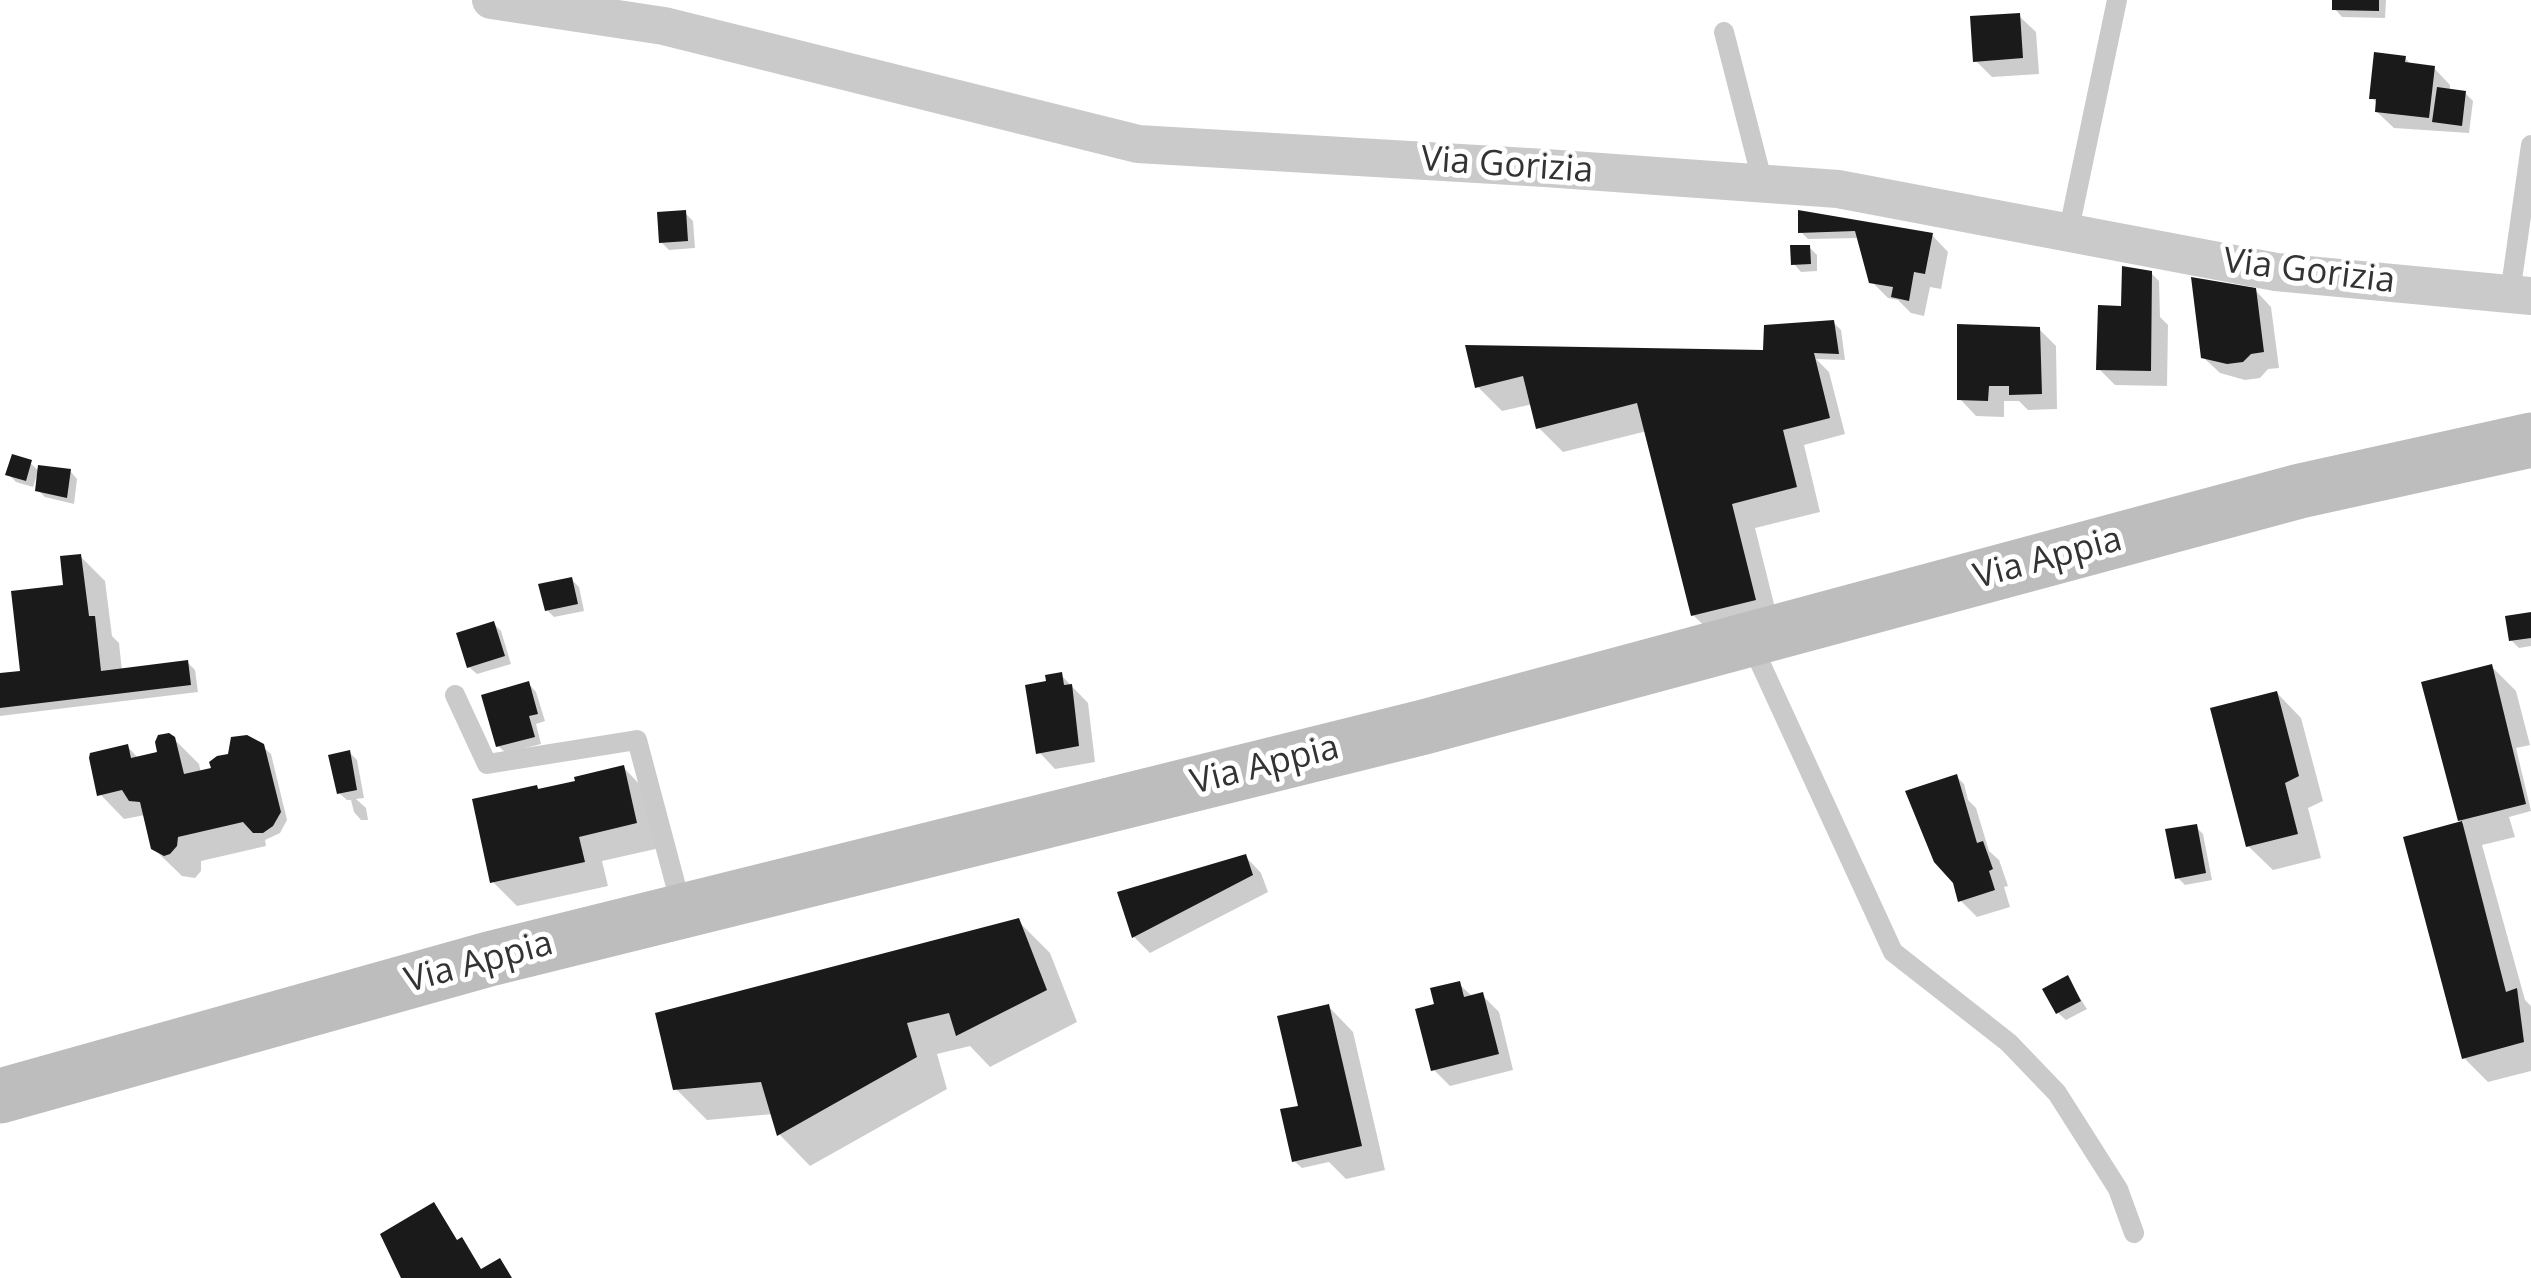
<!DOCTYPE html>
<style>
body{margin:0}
canvas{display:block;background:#fff}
</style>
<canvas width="2531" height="1278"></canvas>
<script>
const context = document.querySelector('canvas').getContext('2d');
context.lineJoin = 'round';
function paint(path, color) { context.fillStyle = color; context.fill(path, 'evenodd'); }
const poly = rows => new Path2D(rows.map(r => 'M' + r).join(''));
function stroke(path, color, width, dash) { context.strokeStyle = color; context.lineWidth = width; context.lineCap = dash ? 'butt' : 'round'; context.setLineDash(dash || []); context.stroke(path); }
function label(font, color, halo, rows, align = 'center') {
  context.font = font + ' "Open Sans",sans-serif'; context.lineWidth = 10; context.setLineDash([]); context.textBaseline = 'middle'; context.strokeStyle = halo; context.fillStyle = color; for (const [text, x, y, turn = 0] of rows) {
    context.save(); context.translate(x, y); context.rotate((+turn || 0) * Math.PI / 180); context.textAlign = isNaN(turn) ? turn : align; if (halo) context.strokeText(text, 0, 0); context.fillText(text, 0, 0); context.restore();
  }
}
paint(poly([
 [2335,0,2386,0,2385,18,2342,17,2335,9],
 [2019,16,2036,32,2039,74,1992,77,1976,61],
 [2405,58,2412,66,2434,68,2450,85,2450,91,2465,93,2473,101,2469,133,2394,128,2377,112,2378,104,2372,98],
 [685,213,693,221,695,248,669,250,661,242],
 [1801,213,1932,235,1948,252,1941,289,1930,287,1924,316,1911,313,1898,300,1888,298,1871,281,1860,238,1808,239,1801,232],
 [1809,247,1817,255,1817,271,1801,272,1794,264],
 [2151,273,2159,281,2160,317,2168,325,2167,386,2115,385,2099,369,2123,308],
 [2255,290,2271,307,2279,368,2268,369,2260,378,2245,380,2220,373,2203,357],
 [1833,322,1841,330,1845,360,1816,359,1829,372,1845,434,1804,445,1820,512,1755,528,1779,624,1718,639,1693,615,1647,431,1563,452,1538,427,1533,404,1502,411,1478,387,1468,347,1762,353],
 [2039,329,2056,346,2057,409,2028,410,2019,401,2004,401,2004,417,1976,416,1960,399],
 [30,463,40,472,70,471,77,479,74,504,45,497,38,490,39,476,37,475,33,487,16,482,8,474],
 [80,556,105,581,112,636,119,643,122,671,187,662,195,670,198,692,0,716,0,676,23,673],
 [571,579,579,587,584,611,554,617,547,610],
 [2531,614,2531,646,2519,648,2511,640],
 [494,624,501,631,511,664,477,674,469,667],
 [2491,666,2516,691,2530,745,2516,748,2531,811,2509,817,2515,837,2482,845,2525,1000,2531,1006,2531,1071,2488,1082,2464,1058,2406,838,2464,823,2460,820],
 [1061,675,1088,703,1095,762,1055,769,1039,752],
 [529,684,536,692,545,721,536,724,541,744,506,753,498,746],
 [2277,693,2301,718,2323,801,2308,808,2321,858,2273,870,2248,846],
 [174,739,199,764,201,773,262,746,271,754,287,820,280,833,265,840,266,846,201,861,201,871,195,878,182,876,153,848,145,815,124,819,100,794,128,747,139,759,160,754],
 [349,752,357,760,364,798,356,799,366,808,368,820,361,820,354,812,351,800,347,800,339,793],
 [624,768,648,793,660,848,602,861,608,886,517,906,492,881,537,787,541,791],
 [1957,777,1964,784,1968,800,1976,808,1989,851,1999,860,2008,886,2004,887,2010,907,1977,917,1960,900],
 [2196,827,2203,834,2212,880,2185,885,2177,877],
 [1245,856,1261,873,1268,892,1150,953,1134,937,1120,893],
 [1018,921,1050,953,1077,1022,990,1067,970,1046,937,1054,947,1089,810,1166,779,1134,773,1114,707,1120,675,1088],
 [2067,978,2087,1009,2066,1020,2058,1013],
 [1459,984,1473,997,1482,995,1499,1012,1513,1070,1450,1086,1433,1069,1437,1006],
 [1329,1007,1353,1032,1385,1170,1346,1179,1329,1162,1302,1168,1294,1161,1301,1107]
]), '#0003');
paint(poly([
 [2332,0,2379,0,2379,11,2332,10],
 [2020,13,2023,58,1973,62,1970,16],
 [2374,52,2406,56,2405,62,2435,66,2429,118,2375,112,2376,99,2369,99],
 [2437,87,2466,91,2462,126,2432,122],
 [686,210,688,241,659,243,657,212],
 [1798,210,1933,233,1925,274,1914,272,1909,301,1891,297,1893,287,1869,283,1855,231,1798,233],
 [1790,245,1810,245,1811,264,1791,265],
 [2122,266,2152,271,2151,371,2096,370,2098,305,2121,306],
 [2191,277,2256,288,2264,352,2251,354,2243,362,2227,364,2201,358],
 [1834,320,1839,354,1814,353,1830,418,1783,430,1797,487,1732,504,1756,600,1691,616,1637,403,1536,429,1523,376,1475,388,1465,345,1763,350,1764,325],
 [1957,324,2040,327,2042,394,2009,395,2009,386,1989,386,1988,401,1957,400],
 [12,454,32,460,26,481,5,475],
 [38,465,71,469,67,498,35,491],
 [81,554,89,616,95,616,101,671,188,660,191,685,0,708,0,673,20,671,11,591,63,585,60,556],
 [572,577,578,604,545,611,538,584],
 [2531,612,2531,638,2509,641,2505,616],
 [494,621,505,656,467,668,456,633],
 [2492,664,2526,804,2458,821,2421,682],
 [1062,672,1064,685,1072,684,1079,746,1036,754,1025,685,1046,681,1045,675],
 [529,681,538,714,529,716,535,737,496,747,481,695],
 [2277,691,2299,776,2285,783,2298,834,2246,847,2210,708],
 [169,733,175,737,184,774,211,768,209,762,217,756,228,754,231,737,247,735,264,744,281,812,273,826,263,833,253,833,243,822,178,837,177,846,170,854,164,856,151,849,140,802,129,801,122,790,97,796,89,758,90,753,128,744,131,758,157,752,155,742,158,735],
 [350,750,357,790,337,794,328,755],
 [624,765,637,823,579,837,585,862,490,883,472,799,537,785,538,789,575,781,574,777],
 [1957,774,1977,843,1983,841,1993,869,1989,871,1995,890,1958,902,1953,883,1934,862,1905,791],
 [2462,821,2506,992,2517,988,2524,1042,2462,1059,2403,837],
 [2197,824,2206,873,2175,879,2165,829],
 [1246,854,1253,875,1132,938,1117,892],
 [1019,918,1047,990,956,1036,949,1013,907,1023,917,1057,777,1136,761,1082,673,1090,655,1013],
 [2068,975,2081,1001,2056,1014,2042,989],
 [1460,981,1464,997,1483,992,1499,1054,1431,1071,1415,1009,1434,1004,1430,988],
 [1329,1004,1362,1146,1292,1162,1280,1109,1298,1106,1277,1016],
 [434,1202,457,1240,462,1237,481,1269,500,1258,512,1278,401,1278,380,1234]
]), '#1a1a1a');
stroke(poly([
 [1724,32,1763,184],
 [2068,234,2117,0],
 [2510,294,2531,145],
 [1750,641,1893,952,2008,1042,2057,1093,2118,1189,2134,1233],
 [455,695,487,764,637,740,682,909]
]), '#cacaca', 20);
stroke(poly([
 [491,0,664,26,1138,144,1545,168,1838,189,2276,272,2531,296]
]), '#cacaca', 38);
stroke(poly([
 [0,1096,489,959,1424,727,2300,491,2531,440]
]), '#bdbdbd', 55);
label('35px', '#333', '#fff', [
 ["Via Gorizia",1507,166,4],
 ["Via Gorizia",2309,272,7],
 ["Via Appia",2048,559,-15],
 ["Via Appia",1265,766,-14],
 ["Via Appia",479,963,-15]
]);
</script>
